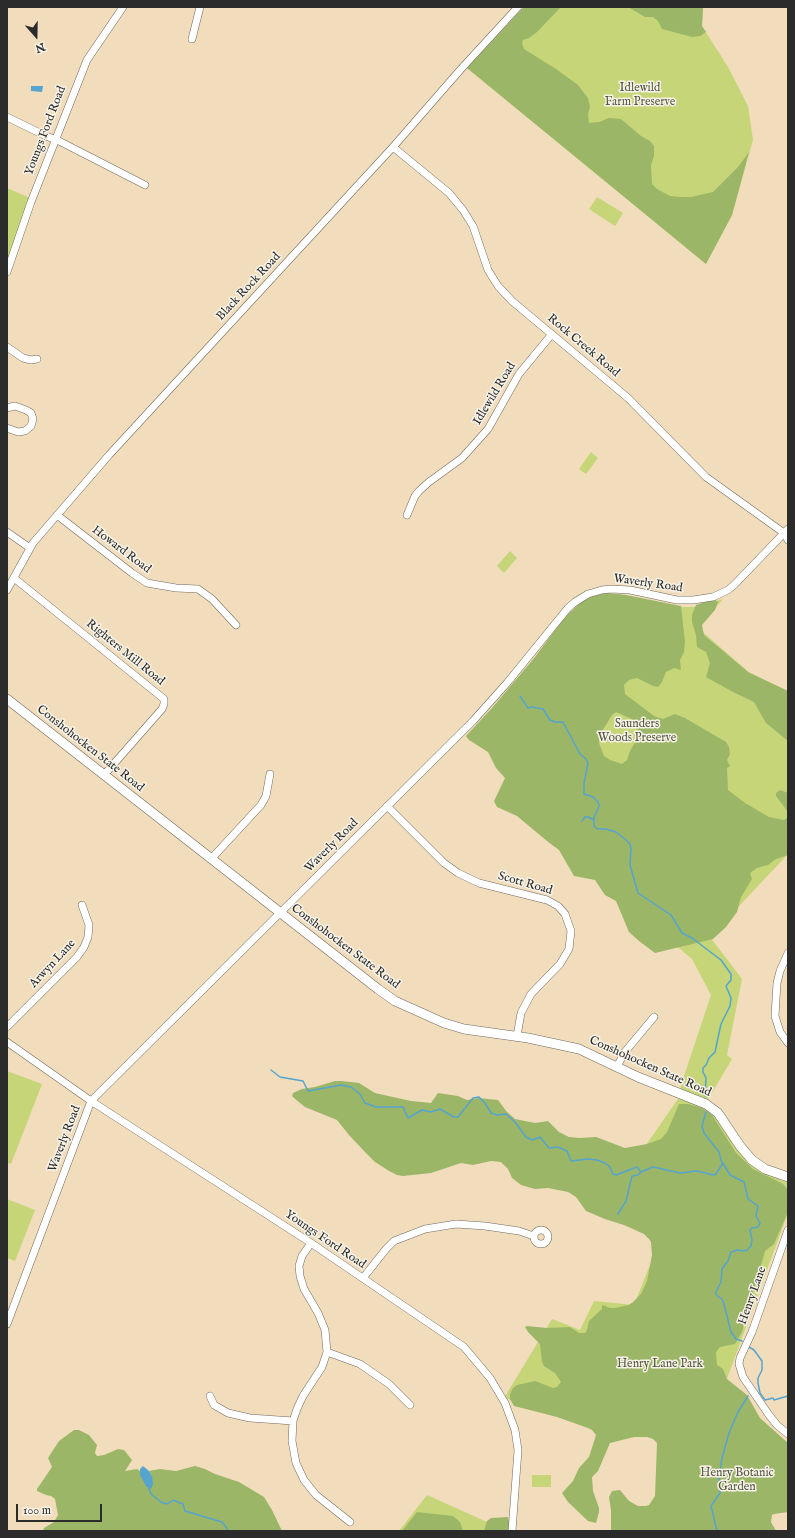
<!DOCTYPE html>
<style>
body{margin:0}
#map{position:relative;width:795px;height:1538px;overflow:hidden;background:#f1ddbc;font-family:"IM FELL English",serif}
canvas{display:block}
.frame{position:absolute;inset:0;border:8px solid #2b2b2b;pointer-events:none}
.north{position:absolute;left:16px;top:16px;width:40px;height:40px;-webkit-text-stroke:3px #f7f3e8;paint-order:stroke;rotate:160deg;font-size:11px;font-weight:700;line-height:16px;text-align:center;color:#2b2b2b}
.north::after{content:'';display:block;margin:auto;width:14px;height:18px;background:#2b2b2b;clip-path:polygon(50% 0,100% 100%,50% 72%,0 100%)}
.scale{position:absolute;left:16px;top:1504px;width:86px;height:18px;box-sizing:border-box;border:2px solid #2b2b2b;border-top:0;padding-left:5px;font-size:12px;line-height:14px;white-space:nowrap;color:#2b2b2b;-webkit-text-stroke:3px #f7f3e8;paint-order:stroke}
</style>
<div id="map">
<canvas width="795" height="1538"></canvas>
<div class="frame"></div>
<div class="north">N</div>
<div class="scale">100 m</div>
</div>
<script>
const context = document.querySelector('canvas').getContext('2d');
context.lineJoin = 'round';
function paint(path, color) { context.fillStyle = color; context.fill(path, 'evenodd'); }
const poly = rows => new Path2D(rows.map(r => 'M' + r).join(''));
function stroke(path, color, width, dash) { context.strokeStyle = color; context.lineWidth = width; context.lineCap = dash ? 'butt' : 'round'; context.setLineDash(dash || []); context.stroke(path); }
function label(font, color, halo, rows, align = 'center') {
  context.font = font + ' "IM FELL English",serif'; context.lineWidth = 3; context.setLineDash([]); context.textBaseline = 'middle'; context.strokeStyle = halo; context.fillStyle = color; for (const [text, x, y, turn = 0] of rows) {
    context.save(); context.translate(x, y); context.rotate((+turn || 0) * Math.PI / 180); context.textAlign = isNaN(turn) ? turn : align; if (halo) context.strokeText(text, 0, 0); context.fillText(text, 0, 0); context.restore();
  }
}
paint(poly([
 [524,7,703,7,702,26,728,67,748,106,753,140,732,215,706,264,467,68],
 [7,188,30,198,7,261],
 [597,197,623,213,615,226,589,209],
 [591,452,598,458,586,474,579,469],
 [510,551,517,558,504,573,497,566],
 [723,599,698,628,788,706,788,854,710,937,742,979,727,1055,732,1059,703,1108,715,1116,738,1150,758,1167,782,1181,788,1182,788,1213,721,1395,603,1423,504,1398,552,1319,580,1330,594,1301,634,1305,654,1255,655,1228,619,1184,680,1096,681,1085,711,995,692,959,667,938,493,753,466,737,503,698,675,607,696,607],
 [7,1071,42,1084,11,1164,7,1163],
 [7,1199,35,1210,15,1261,7,1258],
 [532,1475,551,1475,551,1487,532,1487],
 [427,1495,507,1531,399,1531]
]), '#c5d577');
paint(poly([
 [524,7,561,7,537,32,529,38,523,40,522,43,524,49,556,69,578,85,588,98,590,107,588,114,589,123,599,122,609,118,621,119,641,136,650,141,654,146,654,156,651,165,652,184,657,189,670,196,680,197,691,197,713,192,738,167,749,152,732,215,706,264,467,68],
 [628,7,703,7,702,26,706,32,700,36,692,37,662,29,658,21,653,17,645,17],
 [607,593,626,595,681,606,685,642,684,652,680,660,681,670,674,668,666,672,662,682,658,687,653,686,637,678,629,680,624,685,625,694,654,716,663,719,675,714,685,718,726,742,729,747,730,754,727,760,730,766,727,768,728,790,745,803,769,817,784,820,788,817,788,855,776,859,768,865,757,868,750,873,752,879,741,897,737,912,726,927,713,939,655,953,639,941,629,932,616,901,605,895,595,880,574,876,559,850,547,841,517,816,497,807,494,801,505,778,496,768,488,752,469,740,466,736,492,708,535,657,564,618,581,602,593,596],
 [616,712,636,721,639,736,630,751,627,760,622,764,610,760,604,756,599,743,599,736,612,715],
 [714,599,718,602,715,610,702,625,704,635,748,672,788,691,788,741,766,723,754,702,733,692,706,677,710,663,706,652,697,647,696,635,692,622,692,615,696,605],
 [780,790,788,793,788,812,776,796,776,793],
 [335,1081,342,1081,359,1083,375,1093,411,1101,431,1103,438,1093,458,1096,467,1100,478,1098,498,1100,507,1112,515,1119,535,1123,548,1121,559,1132,569,1137,580,1138,596,1137,625,1148,647,1144,661,1139,667,1132,679,1104,688,1104,702,1108,712,1115,736,1153,753,1169,783,1184,788,1190,788,1212,774,1244,765,1251,764,1255,752,1296,747,1309,742,1332,735,1344,720,1347,716,1352,717,1365,723,1369,727,1379,747,1395,760,1418,788,1443,788,1512,774,1514,772,1515,771,1522,776,1531,611,1531,611,1510,609,1497,612,1491,620,1490,629,1501,638,1506,646,1506,649,1505,655,1496,657,1443,653,1439,647,1437,634,1437,610,1443,598,1471,592,1477,593,1491,599,1508,599,1512,596,1523,588,1521,568,1502,562,1493,573,1481,579,1468,589,1457,596,1435,592,1430,588,1428,557,1417,514,1406,510,1399,510,1394,513,1388,517,1385,535,1381,553,1388,557,1387,561,1382,555,1373,544,1366,542,1362,540,1344,528,1332,525,1327,527,1326,547,1328,570,1327,579,1333,585,1333,587,1330,589,1321,602,1309,602,1305,610,1308,615,1308,629,1305,633,1302,641,1294,647,1281,652,1255,651,1242,649,1239,644,1234,624,1225,605,1219,586,1211,576,1197,568,1192,548,1188,535,1189,521,1185,512,1178,508,1169,501,1162,491,1161,473,1165,461,1163,431,1173,403,1176,397,1175,389,1171,375,1162,364,1151,349,1135,337,1120,305,1107,294,1098,292,1096,293,1093,302,1089,315,1087],
 [74,1430,79,1430,89,1435,97,1445,95,1453,97,1456,104,1455,118,1449,124,1450,132,1460,125,1471,137,1469,140,1471,140,1475,152,1486,152,1476,149,1471,160,1469,176,1471,195,1466,205,1469,215,1474,239,1482,264,1497,272,1510,282,1531,43,1531,44,1528,54,1522,58,1515,55,1499,51,1496,46,1495,37,1491,37,1489,52,1467,48,1458,59,1441],
 [417,1512,453,1516,460,1522,463,1531,402,1531],
 [508,1517,509,1522,509,1531,484,1531,487,1521,491,1518]
]), '#9cb668');
paint(poly([
 [31,86,43,86,42,92,31,91],
 [143,1466,149,1471,152,1476,153,1484,151,1489,146,1486,140,1475,140,1469]
]), '#55a4ce');
stroke(poly([
 [520,696,528,708,532,707,543,709,550,720,555,722,563,722,580,754,586,759,588,763,584,783,584,794,593,797,598,802,599,806,594,817,594,826,598,829,606,829,616,832,626,840,630,844,631,848,630,865,638,893,671,915,682,933,692,938,721,960,731,974,731,980,726,986,731,998,730,1006,721,1024,715,1052,709,1058,706,1065,703,1068,703,1072,706,1078,705,1096],
 [582,821,585,817,588,817,594,820],
 [271,1070,280,1077,303,1081,308,1091,341,1085,351,1087,360,1094,365,1103,376,1107,403,1107,408,1118,422,1110,431,1112,440,1109,454,1117,458,1117,473,1098,479,1097,485,1103,491,1113,497,1115,506,1114,515,1122,526,1137,532,1140,540,1137,549,1148,558,1147,567,1151,571,1161,588,1159,597,1160,605,1163,610,1167,613,1174,616,1175,637,1167,641,1172,653,1167,680,1173,697,1171,713,1175,716,1174,723,1163],
 [706,1112,702,1126,704,1133,719,1152,721,1160,730,1175,744,1182,748,1199,758,1206,756,1216,760,1223,758,1227,752,1228,750,1230,752,1240,751,1246,746,1251,737,1250,731,1252,728,1261,722,1269,721,1282,716,1292,716,1295,722,1299,724,1304,731,1332,736,1339,742,1341],
 [618,1214,626,1201,632,1176,638,1175,641,1172],
 [749,1347,754,1350,762,1361,762,1370,758,1378,758,1383,760,1393,765,1400,773,1398,774,1400,788,1396],
 [148,1486,151,1494,161,1502,167,1504,173,1500,183,1504,185,1511,222,1522,229,1531],
 [717,1531,711,1506,720,1493,719,1476,722,1458,729,1433,738,1412,748,1396]
]), '#55a4ce', 1.5);
const minor = poly([
 [192,39,200,7],
 [7,117,46,136,59,141,145,185],
 [393,147,449,193,463,210,473,226,488,270,498,286,512,301,628,398,706,477,784,533,788,540],
 [7,272,31,202,87,60,123,7],
 [7,347,23,358,31,360,37,359],
 [7,408,15,406,26,410,31,413,33,419,31,426,25,431,18,432,7,428],
 [57,515,132,573,147,583,176,588,198,589,212,599,236,625],
 [407,515,415,496,419,491,429,482,462,458,488,429,519,374,552,334],
 [7,532,30,548],
 [14,578,164,699,164,704,162,709,104,775],
 [7,590,33,543,109,455,393,147,461,69,518,7],
 [387,806,444,863,458,873,479,883,547,900,558,906,565,914,571,931,569,949,560,964,531,994,521,1013,517,1036],
 [211,859,261,805,266,796,270,774],
 [788,953,780,971,777,983,775,1016,780,1032,788,1043],
 [7,1027,77,957,84,947,88,937,89,925,82,905],
 [7,1042,91,1101,311,1243,464,1347,490,1378,505,1403,515,1430,518,1450,512,1531],
 [617,1067,624,1053,654,1017],
 [788,1230,752,1332,740,1358,739,1364,743,1377,769,1415,777,1425,788,1434],
 '534 1237a7 7 0 1 1 14 0a7 7 0 1 1-14 0Z',
 [311,1243,302,1256,299,1266,300,1276,304,1289,318,1313,325,1330,327,1352,322,1367,303,1396,297,1409,293,1421,292,1441,296,1463,304,1480,316,1495,350,1522],
 [363,1278,386,1249,394,1241,425,1229,456,1224,485,1226,519,1231,534,1236],
 [7,1324,91,1101,473,721,507,683,568,608,575,602,588,594,602,590,611,589,630,590,677,600,693,600,713,597,728,590,734,585,788,529],
 [327,1352,360,1364,389,1384,410,1405],
 [210,1396,214,1405,228,1413,250,1418,293,1421]
]);
const major = poly([
 [7,699,378,989,395,1001,444,1023,464,1029,528,1038,579,1049,638,1077,706,1104,718,1113,740,1146,752,1160,765,1169,788,1177]
]);
stroke(minor, '#70695e', 8);
stroke(major, '#70695e', 10);
stroke(minor, '#fff', 7);
stroke(major, '#fff', 9);
label('12px', '#52563e', '#f7f3e8', [
 ["Idlewild",640,89],
 ["Farm Preserve",640,103],
 ["Saunders",637,725],
 ["Woods Preserve",637,739],
 ["Henry Lane Park",660,1365],
 ["Henry Botanic",737,1474],
 ["Garden",737,1488]
]);
label('12px', '#2b2b2b', '#f7f3e8', [
 ["Youngs Ford Road",46,131,-69],
 ["Black Rock Road",249,287,-47],
 ["Rock Creek Road",583,346,40],
 ["Idlewild Road",495,394,-59],
 ["Howard Road",121,550,37],
 ["Waverly Road",648,584,8],
 ["Righters Mill Road",125,653,39],
 ["Conshohocken State Road",90,749,38],
 ["Waverly Road",332,846,-45],
 ["Scott Road",525,884,16],
 ["Conshohocken State Road",345,947,37],
 ["Arwyn Lane",53,964,-47],
 ["Conshohocken State Road",650,1067,24],
 ["Waverly Road",65,1139,-69],
 ["Youngs Ford Road",325,1240,34],
 ["Henry Lane",753,1296,-70]
]);
</script>
